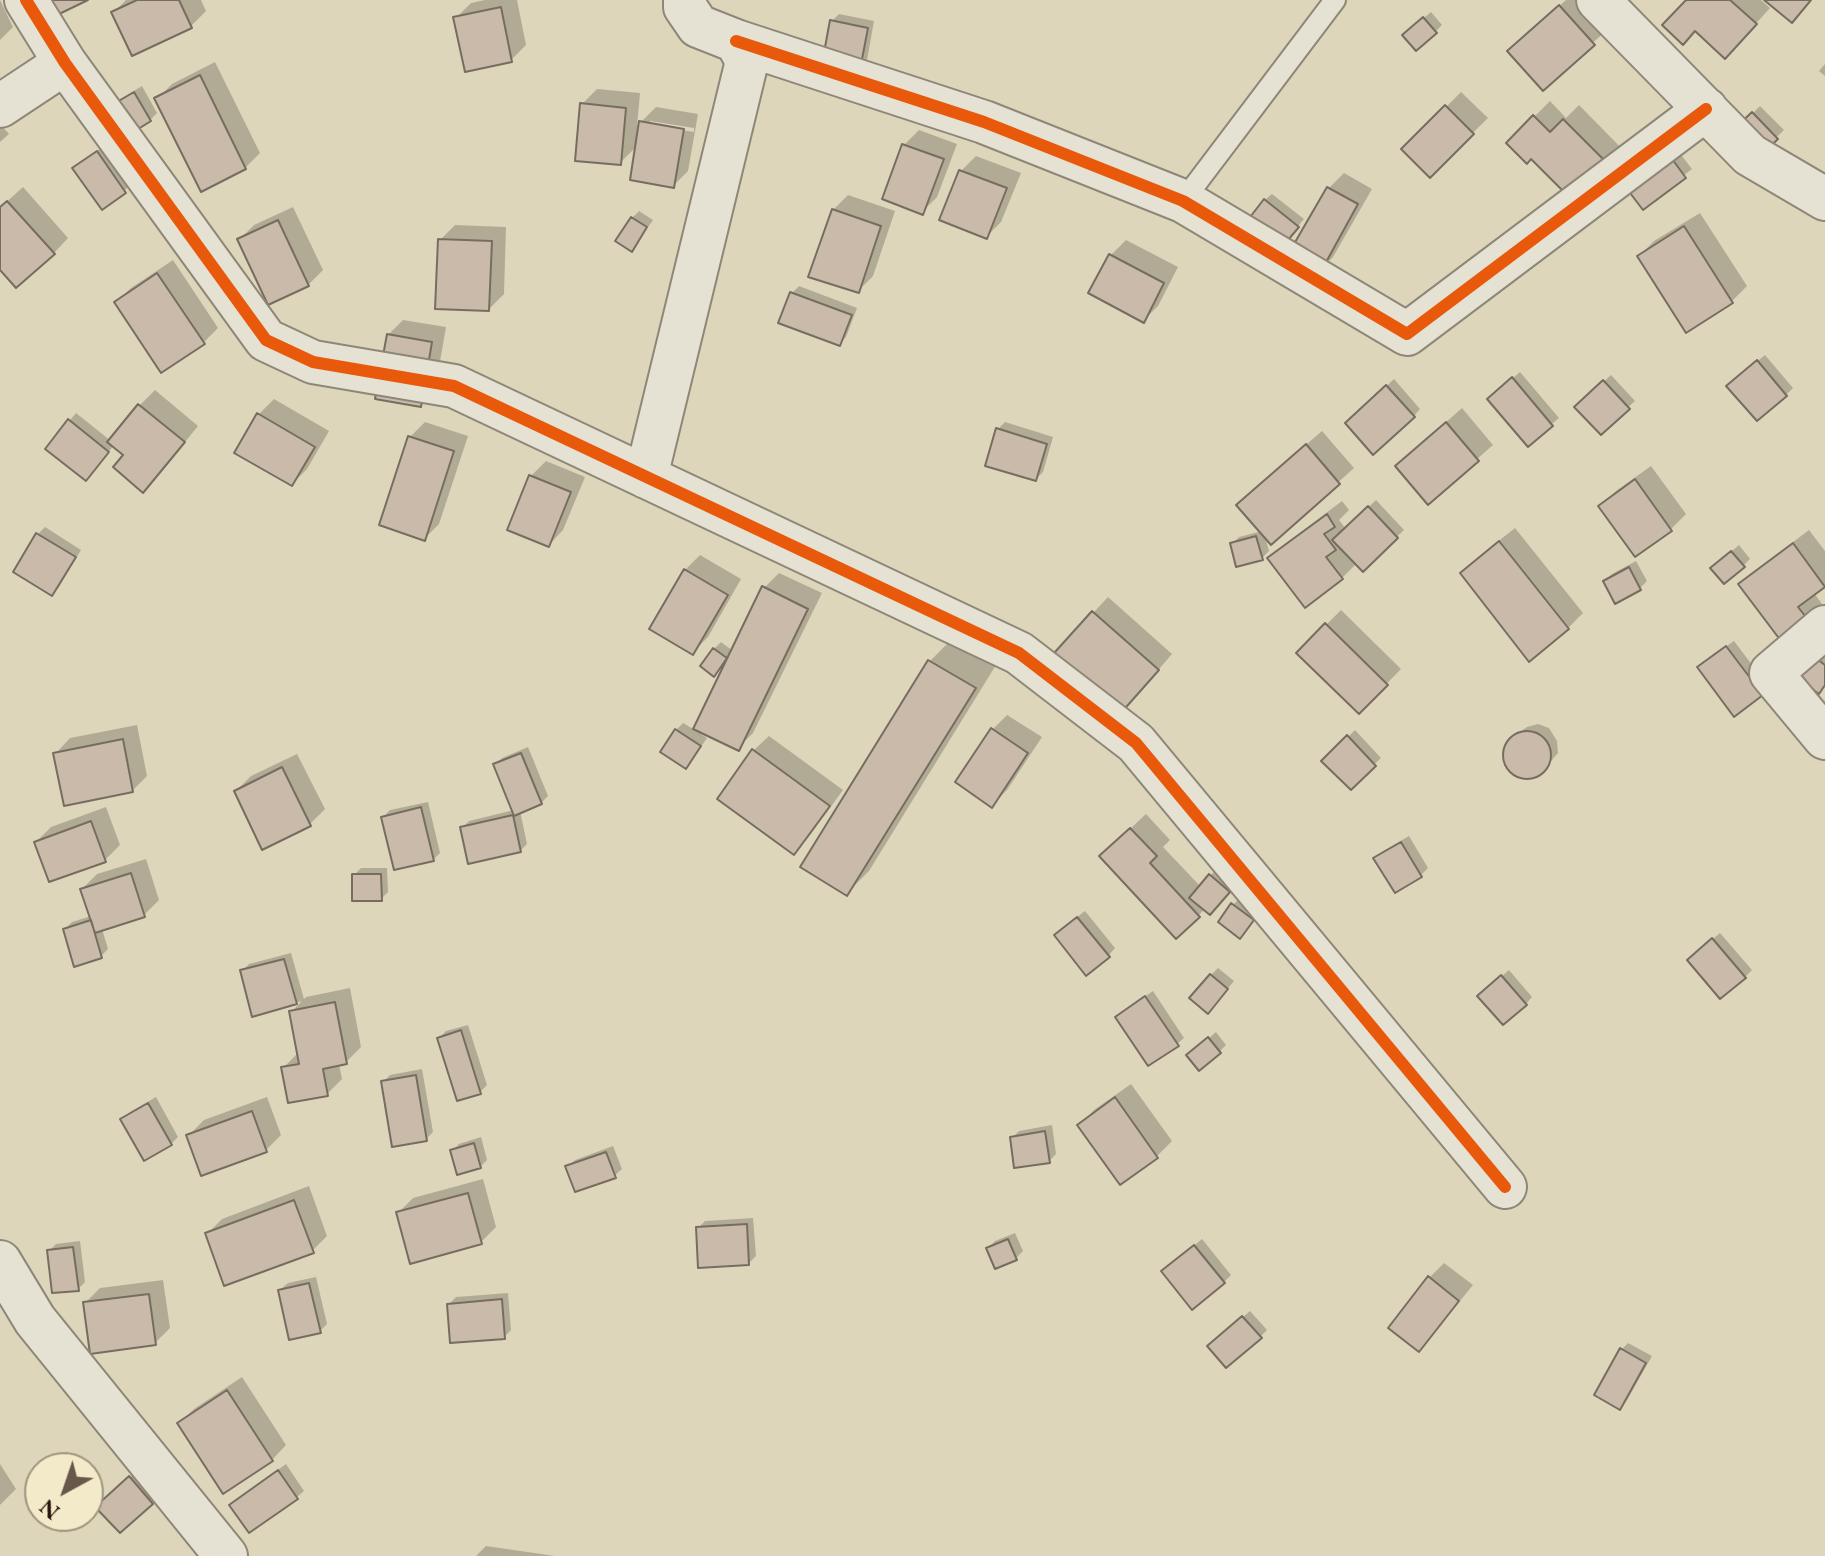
<!DOCTYPE html>
<style>
body{margin:0}
#map{position:relative;width:1825px;height:1556px;overflow:hidden;background:#ded6bb;font-family:"EB Garamond",serif}
canvas{display:block}
.north{position:absolute;left:24px;top:1452px;width:80px;height:80px;box-sizing:border-box;background:#f3eaca;border:2px solid #a1947f;border-radius:50%;rotate:220deg;font-size:22px;font-weight:700;line-height:32px;text-align:center;color:#27140e}
.north::after{content:'';display:block;margin:auto;width:28px;height:36px;background:#67584b;clip-path:polygon(50% 0,100% 100%,50% 72%,0 100%)}
</style>
<div id="map">
<canvas width="1825" height="1556"></canvas>
<div class="north">N</div>
</div>
<script>
const context = document.querySelector('canvas').getContext('2d');
context.lineJoin = 'round';
function paint(path, color) { context.fillStyle = color; context.fill(path, 'evenodd'); }
const poly = rows => new Path2D(rows.map(r => 'M' + r).join(''));
function stroke(path, color, width, dash) { context.strokeStyle = color; context.lineWidth = width; context.lineCap = dash ? 'butt' : 'round'; context.setLineDash(dash || []); context.stroke(path); }
paint(poly([
 [0,0,13,27,0,40],
 [126,0,201,0,206,11,191,26,113,13],
 [485,0,517,0,526,45,511,60,456,18,471,3],
 [1566,0,1583,0,1608,29,1543,88,1525,36],
 [1688,0,1761,0,1770,8,1740,41],
 [1431,12,1442,25,1435,32,1412,28],
 [839,14,874,21,866,66,832,21],
 [215,62,260,153,245,168,157,99,172,84],
 [1825,64,1825,76,1819,71],
 [142,86,157,113,150,120,112,107,119,100],
 [597,89,640,93,637,126,656,107,698,114,688,171,673,186,637,146,620,163,582,104],
 [650,121,694,128,694,132,650,125],
 [1461,92,1488,118,1430,175,1404,149],
 [1550,101,1566,118,1579,105,1637,164,1531,157,1508,143],
 [1760,106,1784,130,1756,157,1733,133],
 [0,124,9,134,0,142],
 [919,130,957,144,937,197,922,212,904,145],
 [104,146,131,184,124,191,82,161],
 [1675,147,1692,169,1643,207],
 [976,156,1021,173,1001,222,986,237,942,219,961,171],
 [1344,173,1372,189,1333,257,1318,272,1290,255,1329,188],
 [23,187,68,238,54,253,0,267,0,208],
 [1272,194,1304,219,1285,242,1265,200],
 [848,195,895,211,873,276,858,291,833,210],
 [293,207,323,270,308,285,239,240,254,225],
 [639,211,653,220,638,242,631,249,632,218],
 [1700,213,1747,286,1732,301,1687,330,1639,256,1654,241],
 [455,225,506,227,504,294,489,309,440,240],
 [1126,240,1178,267,1158,306,1143,321,1090,293,1111,255],
 [173,260,218,328,203,343,116,302,131,288],
 [799,286,857,308,846,337,839,344,792,293],
 [403,320,446,327,435,390,420,405,388,335],
 [1765,355,1793,388,1786,395,1736,379],
 [1520,372,1559,418,1528,444,1497,392],
 [1611,375,1635,401,1601,432,1576,407],
 [1394,379,1420,409,1414,416,1348,423],
 [155,390,198,426,158,475,143,490,126,455,114,445,92,472,47,448,76,413,111,441,140,405],
 [274,399,329,431,307,469,292,484,237,452,259,414],
 [1462,408,1493,445,1428,502,1397,466],
 [425,422,468,436,439,524,424,539,410,437],
 [1005,422,1053,437,1043,472,1036,479,998,429],
 [1322,431,1354,468,1272,542,1264,533,1269,551,1262,558,1232,544,1239,537,1262,531,1254,490],
 [546,461,585,477,563,530,549,545,531,476],
 [1651,466,1686,514,1671,529,1635,554,1601,506,1616,491],
 [1376,500,1404,530,1363,569,1357,563,1342,578,1270,558,1285,544,1342,501,1349,510,1339,520,1346,529],
 [45,527,81,550,59,587,52,594,38,534],
 [1515,528,1583,613,1568,628,1462,573,1477,558],
 [1809,530,1825,551,1825,585,1814,593,1822,604,1807,619,1741,584,1756,570],
 [1739,545,1750,559,1743,566,1720,561],
 [700,555,741,579,708,637,693,652,685,570],
 [1636,561,1647,581,1640,588,1605,581,1612,574],
 [779,573,822,593,753,733,738,748,696,728,695,730,707,738,692,760,685,766,663,752,676,730,683,723,695,730,728,661,714,674,714,649,721,642,733,651,764,588],
 [1108,597,1172,654,1135,697,1048,662],
 [1341,610,1401,669,1359,712,1298,653],
 [952,639,996,665,869,871,847,893,803,866,930,661],
 [1734,641,1768,686,1761,693,1707,660],
 [1825,653,1825,685,1797,675],
 [1007,715,1042,737,1007,790,992,805,992,730],
 [1538,724,1549,728,1557,741,1558,753,1540,774,1529,778,1518,775,1509,768,1506,761,1506,749,1509,742,1517,734,1527,727],
 [137,725,147,776,132,791,56,753,70,738],
 [1355,730,1381,758,1351,787,1324,761],
 [769,736,843,790,808,838,793,853,719,799,754,750],
 [528,747,548,796,541,803,520,811,527,844,520,851,462,828,469,821,514,810,495,765,502,758],
 [297,754,325,809,310,824,236,791,251,776],
 [428,802,440,853,433,860,383,817,390,810],
 [106,807,120,845,105,860,36,842,51,827],
 [1146,814,1170,840,1163,847,1201,887,1217,868,1235,884,1217,906,1205,909,1176,936,1116,842],
 [1409,836,1428,868,1421,875,1395,890,1376,858,1383,851],
 [146,859,159,900,144,915,102,929,108,949,101,956,65,929,72,922,91,916,82,889,97,874],
 [361,868,387,868,388,892,381,899,354,875],
 [1240,897,1259,912,1247,929,1220,921],
 [1085,911,1115,948,1109,955,1063,928],
 [1720,933,1752,970,1745,977,1696,953],
 [291,953,304,999,306,997,350,988,361,1047,346,1062,339,1064,342,1079,327,1094,283,1068,299,1052,291,1012,302,1001,253,1014,242,971,249,964],
 [1218,968,1234,981,1215,1004,1211,975],
 [1509,970,1532,997,1526,1004,1487,989],
 [1153,991,1184,1038,1177,1044,1125,1010],
 [468,1025,487,1085,480,1092,458,1099,439,1038,446,1031],
 [1216,1032,1226,1045,1219,1052,1196,1049],
 [422,1069,433,1132,426,1139,383,1082,390,1075],
 [1131,1084,1172,1141,1157,1156,1120,1182,1080,1125,1094,1110],
 [156,1097,178,1137,171,1144,123,1119,130,1112],
 [267,1097,281,1135,266,1150,189,1135,204,1120],
 [1052,1125,1056,1154,1049,1161,1012,1138,1019,1131],
 [481,1137,487,1160,480,1167,452,1151,459,1144],
 [613,1146,622,1169,614,1176,568,1167,575,1160],
 [483,1179,496,1227,481,1242,398,1213,413,1198],
 [309,1186,327,1236,312,1251,207,1234,222,1219],
 [753,1218,756,1256,749,1263,698,1228,705,1221],
 [1015,1233,1023,1251,1016,1258,988,1248,995,1241],
 [1202,1239,1231,1275,1224,1282,1171,1264],
 [80,1241,85,1282,78,1289,49,1251,56,1244],
 [1444,1263,1473,1285,1433,1334,1418,1349,1429,1278],
 [316,1277,327,1324,320,1331,280,1290,288,1283],
 [163,1280,170,1328,155,1343,85,1303,100,1288],
 [508,1293,511,1330,504,1337,449,1304,456,1297],
 [1250,1311,1267,1330,1260,1337,1217,1339],
 [1628,1343,1652,1356,1627,1400,1620,1407,1621,1350],
 [242,1377,286,1445,272,1460,179,1423,194,1409],
 [0,1464,16,1489,0,1505],
 [286,1464,304,1491,297,1497,250,1530,239,1498],
 [137,1471,158,1495,120,1531,105,1500],
 [486,1546,555,1556,476,1556]
]), '#0003');
const building = poly([
 [49,0,88,0,57,15,49,0],
 [137,0,179,0,192,28,132,56,111,12,137,0],
 [1686,0,1730,0,1757,24,1725,59,1695,31,1683,45,1662,25,1686,0],
 [1764,0,1811,0,1792,23,1764,0],
 [1559,5,1595,45,1543,91,1507,51,1559,5],
 [501,7,512,62,465,72,453,17,501,7],
 [1423,17,1437,33,1416,51,1402,35,1423,17],
 [830,20,868,28,859,75,821,69,830,20],
 [200,75,246,169,201,192,154,98,200,75],
 [134,92,151,121,127,136,110,106,134,92],
 [580,103,626,108,621,165,575,161,580,103],
 [1445,105,1474,134,1430,178,1401,149,1445,105],
 [1752,112,1778,139,1756,160,1730,133,1752,112],
 [1533,115,1550,132,1563,119,1624,180,1588,216,1531,159,1527,164,1506,143,1533,115],
 [639,121,684,129,674,188,630,180,639,121],
 [902,144,944,159,923,215,882,199,902,144],
 [97,151,126,193,102,210,72,168,97,151],
 [1667,152,1686,178,1643,210,1624,185,1667,152],
 [959,170,1007,188,987,239,939,220,959,170],
 [1327,187,1358,204,1319,275,1287,256,1327,187],
 [1264,199,1299,227,1278,252,1244,225,1264,199],
 [7,201,55,254,16,288,0,270,0,207,7,201],
 [832,209,881,226,859,293,808,277,832,209],
 [631,217,647,227,632,252,615,241,631,217],
 [278,220,309,286,268,305,237,239,278,220],
 [1684,226,1733,303,1686,333,1637,256,1684,226],
 [438,239,492,241,489,311,435,309,438,239],
 [1109,254,1164,283,1144,323,1088,293,1109,254],
 [157,273,205,344,161,373,114,302,157,273],
 [790,292,852,315,840,346,778,323,790,292],
 [387,334,432,342,421,407,375,399,387,334],
 [1757,360,1787,396,1757,421,1726,386,1757,360],
 [1512,377,1553,426,1528,447,1487,399,1512,377],
 [1603,380,1630,409,1601,435,1574,407,1603,380],
 [1386,385,1415,417,1373,455,1345,423,1386,385],
 [138,404,185,442,143,493,113,467,123,455,107,442,138,404],
 [257,413,315,447,292,486,234,453,257,413],
 [68,419,109,452,86,481,45,449,68,419],
 [1446,422,1479,461,1428,505,1395,466,1446,422],
 [996,428,1047,444,1036,481,985,466,996,428],
 [408,436,454,451,425,541,379,525,408,436],
 [1306,444,1340,484,1271,545,1236,505,1306,444],
 [529,475,571,492,549,547,507,530,529,475],
 [1635,479,1672,531,1635,557,1598,506,1635,479],
 [1368,506,1398,538,1363,572,1332,540,1368,506],
 [1327,514,1335,527,1324,534,1336,550,1326,557,1343,579,1305,608,1267,558,1327,514],
 [36,533,76,557,52,596,13,572,36,533],
 [1256,536,1263,560,1236,567,1230,543,1256,536],
 [1499,541,1569,629,1529,662,1460,573,1499,541],
 [1793,543,1825,587,1798,607,1809,621,1781,641,1738,584,1793,543],
 [1731,551,1745,567,1724,584,1710,568,1731,551],
 [1629,567,1641,590,1615,604,1603,581,1629,567],
 [684,569,728,595,693,655,649,629,684,569],
 [762,586,808,609,739,751,693,729,762,586],
 [1092,611,1159,670,1120,714,1046,662,1092,611],
 [1325,623,1388,685,1359,714,1296,653,1325,623],
 [1726,646,1763,695,1734,717,1697,667,1726,646],
 [713,648,727,658,714,677,700,666,713,648],
 [1810,654,1825,665,1825,685,1819,694,1794,676,1810,654],
 [928,660,976,688,847,896,800,867,928,660],
 [991,728,1028,753,992,808,955,782,991,728],
 [675,729,701,746,686,769,660,752,675,729],
 '1503 755a24 24 0 1 1 48 0a24 24 0 1 1-48 0Z',
 [1347,735,1376,766,1351,790,1321,761,1347,735],
 [123,739,133,792,64,806,53,753,123,739],
 [752,749,830,806,794,855,717,799,752,749],
 [521,753,542,804,514,816,493,764,521,753],
 [282,767,311,826,262,850,234,791,282,767],
 [421,807,434,861,394,870,381,817,421,807],
 [513,815,521,852,468,864,460,827,513,815],
 [91,821,106,862,49,882,34,842,91,821],
 [1130,828,1157,856,1150,863,1200,917,1176,939,1099,856,1130,828],
 [1401,842,1422,877,1395,893,1373,858,1401,842],
 [131,873,145,917,95,933,80,889,131,873],
 [352,874,381,874,382,901,352,901,352,874],
 [1209,874,1230,892,1210,915,1189,898,1209,874],
 [1231,903,1254,920,1240,939,1218,922,1231,903],
 [1077,917,1110,957,1086,976,1054,935,1077,917],
 [91,920,102,958,74,967,63,929,91,920],
 [1712,938,1746,978,1720,999,1687,960,1712,938],
 [284,959,297,1004,252,1017,240,970,284,959],
 [1210,974,1228,989,1208,1014,1189,998,1210,974],
 [1501,975,1527,1005,1503,1025,1477,996,1501,975],
 [1145,996,1179,1046,1148,1066,1115,1017,1145,996],
 [335,1002,347,1064,323,1069,328,1096,288,1103,281,1067,299,1064,289,1011,335,1002],
 [461,1030,481,1094,457,1101,437,1038,461,1030],
 [1208,1037,1221,1053,1199,1071,1186,1055,1208,1037],
 [416,1075,427,1141,392,1147,381,1081,416,1075],
 [1115,1097,1158,1158,1120,1185,1077,1125,1115,1097],
 [148,1103,172,1145,144,1161,120,1119,148,1103],
 [252,1111,267,1152,201,1176,186,1135,252,1111],
 [1045,1131,1050,1163,1014,1168,1010,1137,1045,1131],
 [474,1143,481,1168,457,1175,450,1150,474,1143],
 [606,1152,616,1178,575,1192,565,1166,606,1152],
 [468,1193,482,1244,410,1264,396,1212,468,1193],
 [294,1200,314,1253,224,1286,205,1233,294,1200],
 [747,1224,749,1265,698,1268,696,1227,747,1224],
 [1008,1239,1017,1260,995,1269,986,1248,1008,1239],
 [1194,1245,1225,1283,1192,1310,1161,1271,1194,1245],
 [73,1247,79,1291,52,1293,47,1250,73,1247],
 [1428,1276,1459,1301,1419,1352,1388,1328,1428,1276],
 [309,1283,321,1333,289,1340,278,1290,309,1283],
 [149,1294,156,1345,90,1354,83,1302,149,1294],
 [502,1299,505,1339,450,1343,447,1304,502,1299],
 [1242,1316,1262,1338,1226,1368,1207,1346,1242,1316],
 [1620,1348,1646,1363,1620,1410,1594,1395,1620,1348],
 [227,1390,273,1461,223,1494,177,1423,227,1390],
 [278,1470,298,1499,249,1533,229,1505,278,1470],
 [129,1476,153,1504,120,1533,95,1507,129,1476]
]);
paint(building, '#cabaaa');
stroke(building, '#756e60', 2);
const service = poly([
 [1183,201,1335,0]
]);
const minor = poly([
 [26,0,65,63,266,340,313,362,454,386,1019,653,1136,743,1505,1187],
 [1598,0,1750,155,1825,199],
 [736,41,984,122,1183,201,1407,334,1706,109],
 [0,106,65,63],
 [646,477,747,61,736,41,698,26,685,7,685,0],
 [1825,627,1771,673,1825,738],
 [0,1262,35,1320,226,1556]
]);
stroke(service, '#8e8778', 24);
stroke(minor, '#8e8778', 46);
stroke(service, '#e5e1d3', 20);
stroke(minor, '#e5e1d3', 42);
stroke(poly([
 [26,0,65,63,266,340,313,362,454,386,1019,653,1136,743,1505,1187],
 [736,41,984,122,1183,201,1407,334,1706,109]
]), '#e8590c', 12);
</script>
